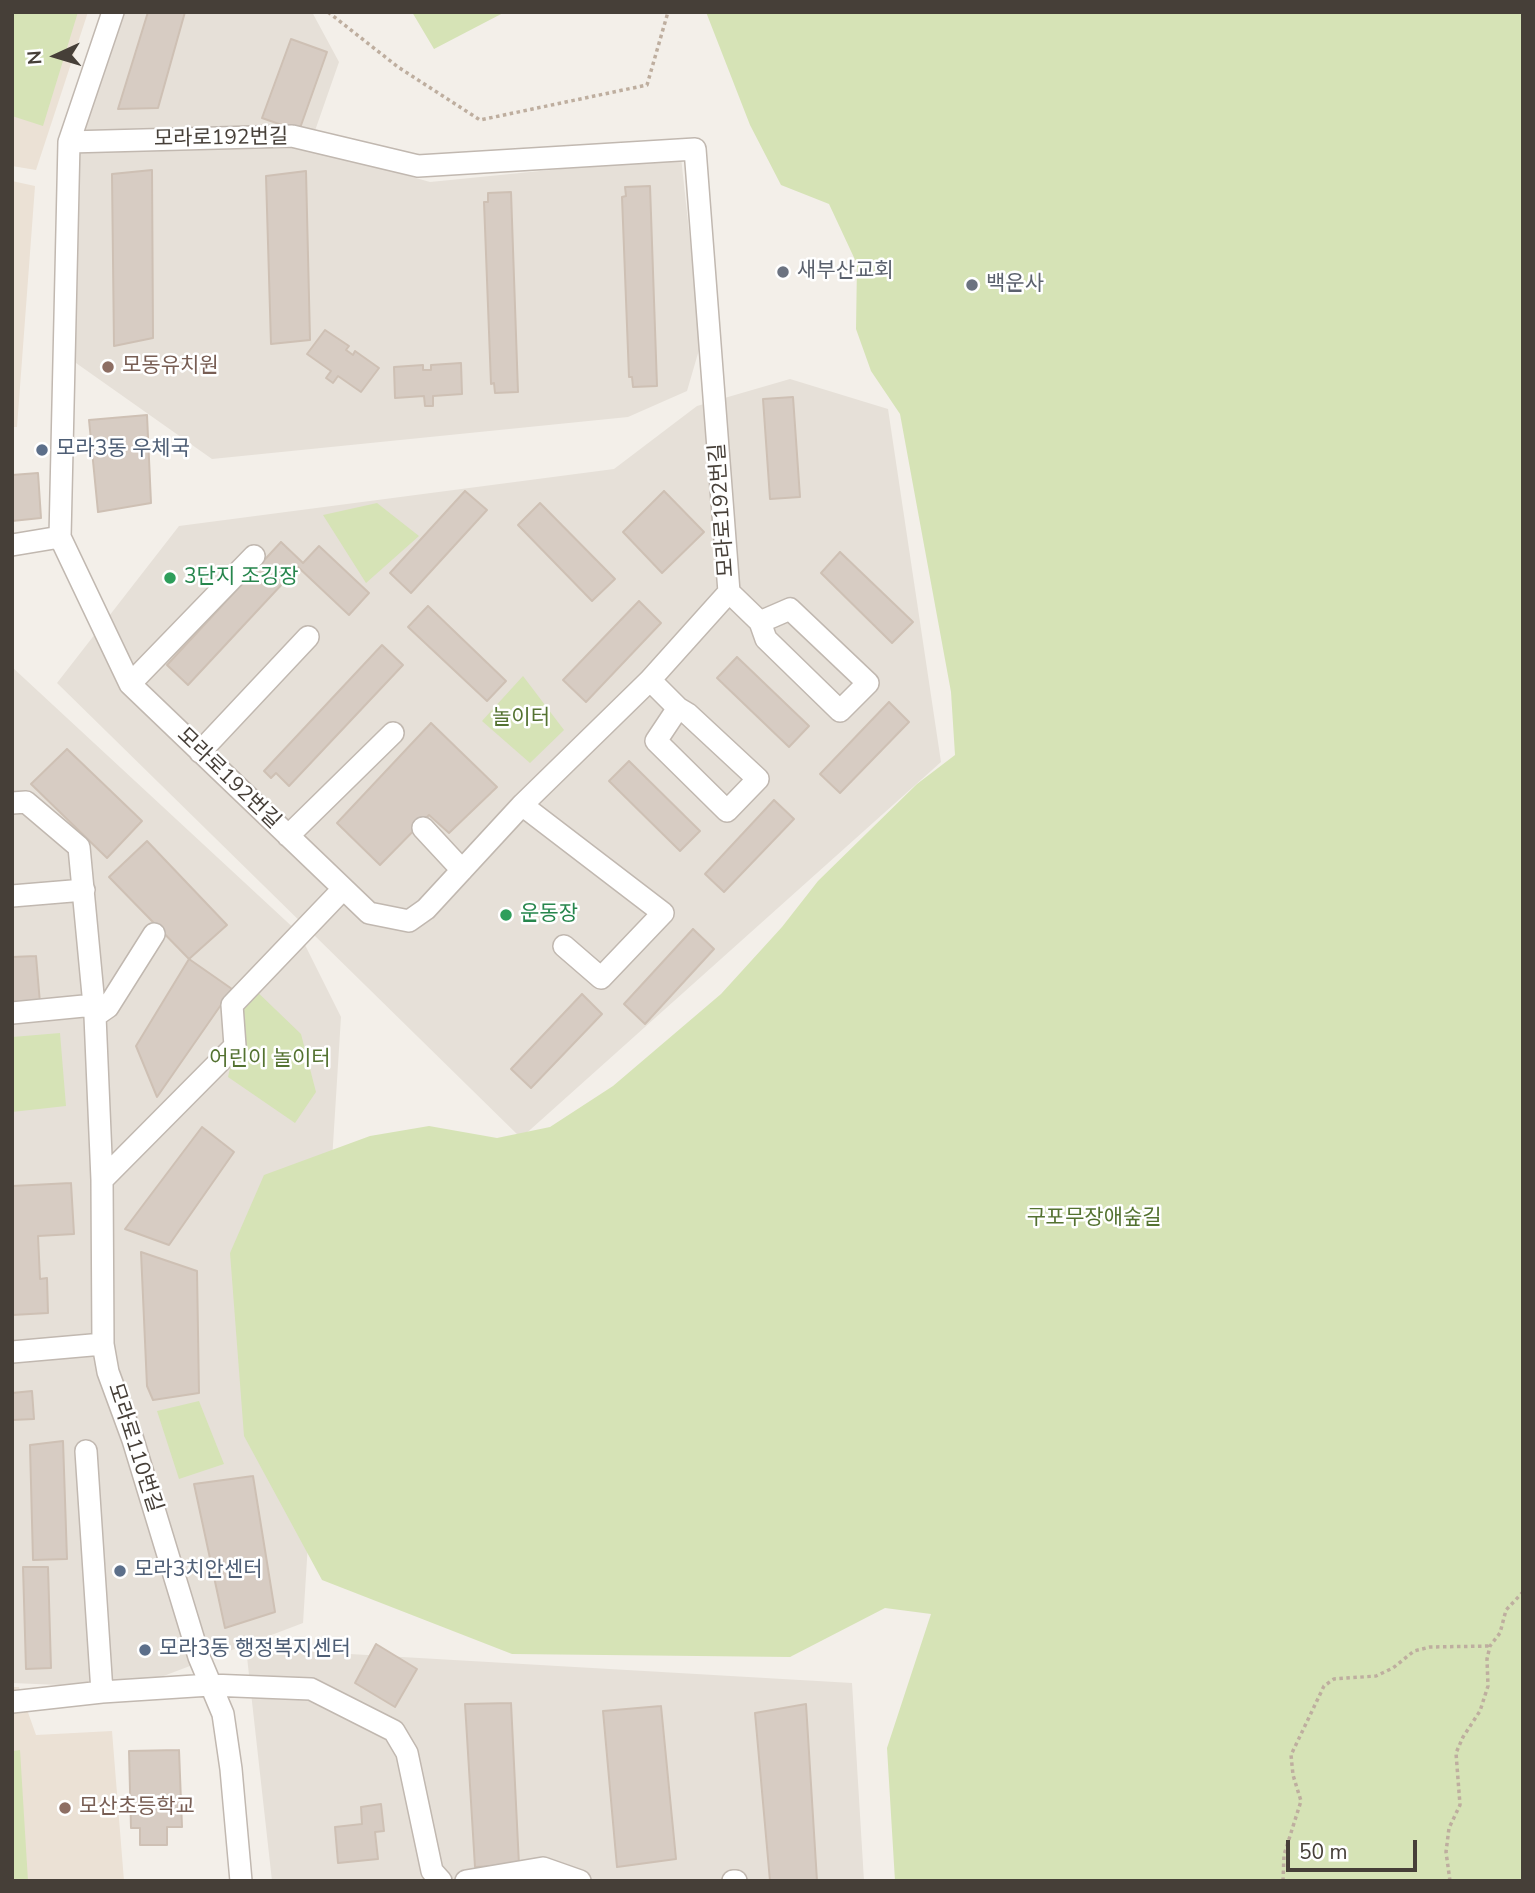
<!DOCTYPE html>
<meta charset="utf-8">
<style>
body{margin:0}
#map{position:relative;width:1535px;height:1893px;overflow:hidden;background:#f3efe9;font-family:"Nunito Sans",sans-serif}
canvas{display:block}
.frame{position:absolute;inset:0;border:14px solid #463f38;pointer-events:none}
.north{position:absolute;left:21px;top:21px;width:70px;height:70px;-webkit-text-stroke:5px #fff;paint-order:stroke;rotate:266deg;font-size:19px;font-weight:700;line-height:28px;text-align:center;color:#463f38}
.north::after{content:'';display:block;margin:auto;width:24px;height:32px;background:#463f38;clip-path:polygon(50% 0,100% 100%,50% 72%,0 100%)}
.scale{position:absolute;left:1286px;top:1840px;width:131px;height:32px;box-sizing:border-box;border:4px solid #463f38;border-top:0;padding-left:9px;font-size:21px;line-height:24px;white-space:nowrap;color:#463f38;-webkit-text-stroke:5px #fff;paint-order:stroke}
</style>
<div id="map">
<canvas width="1535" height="1893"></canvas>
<div class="frame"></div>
<div class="north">N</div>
<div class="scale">50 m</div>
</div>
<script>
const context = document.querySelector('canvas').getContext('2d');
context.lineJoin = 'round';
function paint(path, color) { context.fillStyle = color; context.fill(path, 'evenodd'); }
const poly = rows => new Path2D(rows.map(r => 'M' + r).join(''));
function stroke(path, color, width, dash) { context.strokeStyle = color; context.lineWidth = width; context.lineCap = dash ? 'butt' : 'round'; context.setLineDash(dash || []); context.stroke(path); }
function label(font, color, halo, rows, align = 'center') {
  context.font = font + ' "Nunito Sans","Noto Sans KR",sans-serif'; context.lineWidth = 5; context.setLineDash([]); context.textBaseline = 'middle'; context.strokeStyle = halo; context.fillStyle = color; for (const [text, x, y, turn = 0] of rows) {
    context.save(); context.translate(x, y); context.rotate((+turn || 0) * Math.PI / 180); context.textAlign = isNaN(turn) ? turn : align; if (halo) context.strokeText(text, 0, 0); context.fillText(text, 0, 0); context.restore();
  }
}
paint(poly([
 [120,12,312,12,339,62,310,145,356,161,430,182,681,157,701,343,687,391,628,417,212,459,76,363,74,148],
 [790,379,888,409,941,762,521,1138,57,683,179,526,614,469,697,406],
 [12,667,299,933,341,1017,303,1623,132,1688,12,1683],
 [246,1648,852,1683,864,1881,272,1881]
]), '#e6e0d8');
paint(poly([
 [12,12,88,12,36,170,12,166],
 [12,181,35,186,17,427,12,427],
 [12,1687,19,1687,36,1735,112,1731,124,1881,12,1881]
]), '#ebe1d5');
paint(poly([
 [12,12,78,12,43,126,12,116],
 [412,12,505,12,434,49],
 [706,12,1523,12,1523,1881,895,1881,887,1748,931,1614,885,1608,790,1657,512,1654,322,1580,244,1436,230,1253,264,1175,370,1136,429,1126,497,1138,550,1127,613,1086,721,994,782,927,818,881,917,784,955,755,951,692,900,414,871,371,856,329,857,264,829,204,781,185,750,125],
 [377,503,419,536,366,583,323,515],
 [523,676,564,730,530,763,482,721],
 [249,984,301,1034,316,1092,295,1123,228,1077],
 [60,1033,66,1106,12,1112,12,1037],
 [199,1401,224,1464,179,1479,157,1411],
 [20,1750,28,1881,12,1881,12,1751]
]), '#d6e3b6');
const building = poly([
 [148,12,185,12,158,108,118,109,148,12],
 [291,39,327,52,299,131,262,118,291,39],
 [152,170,153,338,114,346,112,174,152,170],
 [306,171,310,340,271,344,266,176,306,171],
 [650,186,657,386,633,387,632,377,629,377,622,197,626,196,625,187,650,186],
 [511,192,518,392,495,393,494,383,491,384,484,202,488,202,488,193,511,192],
 [325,330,349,346,346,350,353,355,355,351,379,368,361,392,338,376,333,383,326,378,331,371,307,354,325,330],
 [461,363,462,394,433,396,433,406,425,406,424,396,395,398,394,367,423,365,423,370,431,370,431,365,461,363],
 [793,397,800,497,770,499,763,399,793,397],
 [147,415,151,503,98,512,89,420,147,415],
 [38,473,41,518,12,521,12,475,38,473],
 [465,491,487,510,411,593,390,573,465,491],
 [664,491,704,532,662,573,623,532,664,491],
 [540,503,615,579,592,601,518,525,540,503],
 [281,542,303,563,319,546,369,593,349,615,298,567,188,685,167,665,281,542],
 [840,552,913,622,892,643,821,573,840,552],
 [639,601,661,623,586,702,563,680,639,601],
 [428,606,506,681,487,701,408,627,428,606],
 [382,645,403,665,289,786,276,773,271,778,264,771,382,645],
 [737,657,809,726,789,747,717,678,737,657],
 [889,702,909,722,840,793,820,774,889,702],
 [431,723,497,787,449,833,429,815,380,865,337,823,431,723],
 [67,749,142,821,107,858,31,784,67,749],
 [629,761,700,831,680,851,609,781,629,761],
 [774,800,794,819,724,892,705,874,774,800],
 [147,841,227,925,189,959,109,877,147,841],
 [693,929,714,949,645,1024,624,1004,693,929],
 [36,956,40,1003,12,1004,12,957,36,956],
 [189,959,232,989,157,1097,136,1046,189,959],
 [582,994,602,1014,531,1088,511,1069,582,994],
 [202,1127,234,1152,169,1245,125,1229,202,1127],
 [71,1183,74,1234,38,1236,40,1279,47,1278,48,1313,12,1315,12,1186,71,1183],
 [141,1252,197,1271,199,1393,153,1400,147,1386,141,1252],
 [32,1391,34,1419,12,1420,12,1393,32,1391],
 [63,1441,67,1559,33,1560,30,1445,63,1441],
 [253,1476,275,1612,225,1628,194,1484,253,1476],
 [23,1567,48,1567,51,1668,26,1669,23,1567],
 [376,1644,417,1669,395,1707,355,1683,376,1644],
 [511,1703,519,1865,475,1867,465,1704,511,1703],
 [806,1704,817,1881,770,1881,755,1713,806,1704],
 [661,1706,676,1859,617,1867,603,1711,661,1706],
 [179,1750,182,1827,167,1827,167,1845,140,1845,140,1828,131,1828,129,1751,179,1750],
 [381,1804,384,1831,375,1832,378,1859,338,1863,335,1827,362,1824,361,1807,381,1804]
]);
paint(building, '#d7ccc3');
stroke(building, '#cec0b4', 2);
const minor = poly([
 [292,136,418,166,695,149,729,592,650,680,522,805,426,909,409,921,369,913,130,684,60,537,69,142,292,136],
 [69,142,113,12],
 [12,545,60,537],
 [729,592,760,622,790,609,868,683,840,711,766,639,760,622],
 [650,680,678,708,688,714,758,779,727,811,656,741,678,708],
 [130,684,254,556],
 [200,752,308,637],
 [12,803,26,802,79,847,95,1016,102,1180,103,1344,108,1372,133,1440,199,1657,223,1714,231,1769,241,1881],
 [522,805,663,913,601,978,564,946],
 [423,828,462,870],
 [288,836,393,733],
 [12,896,84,890],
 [12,1013,94,1005],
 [95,1016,108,1007,154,934],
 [102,1180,235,1046,232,1005,343,889],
 [12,1352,103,1344],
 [86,1451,102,1692],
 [12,1702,102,1692,210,1685,311,1689,394,1731,407,1753,432,1871,441,1881],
 [466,1881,543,1868,580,1881],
 [733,1881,736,1881]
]);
stroke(minor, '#c1b8b0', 24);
stroke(poly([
 [328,12,398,67,480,120,647,85,668,12],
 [1283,1881,1284,1855,1301,1801,1293,1775,1291,1755,1324,1686,1334,1679,1376,1676,1393,1668,1414,1651,1430,1647,1490,1646],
 [1450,1881,1446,1852,1449,1828,1460,1805,1456,1753,1463,1737,1480,1711,1488,1686,1487,1659,1490,1646,1500,1633,1506,1610,1523,1592]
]), '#beae9f', 3.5, [3.5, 3.5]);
stroke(minor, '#fff', 21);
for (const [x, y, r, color] of [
 [783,272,7,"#6b7280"],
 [972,285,7,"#6b7280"],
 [108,367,7,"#8d6e63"],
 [42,450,7,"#5c6f8a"],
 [170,578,7,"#2e9e5b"],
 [506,915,7,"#2e9e5b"],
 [120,1571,7,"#5c6f8a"],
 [145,1650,7,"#5c6f8a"],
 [65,1808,7,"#8d6e63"]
]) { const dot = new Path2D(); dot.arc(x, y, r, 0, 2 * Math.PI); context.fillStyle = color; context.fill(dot); stroke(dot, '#fff', 2.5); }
label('21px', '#463f38', '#fff', [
 ["모라로192번길",221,139,-1],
 ["모라로192번길",723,510,-94],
 ["모라로192번길",228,779,44],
 ["모라로110번길",134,1448,72]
]);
label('21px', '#5b616d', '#fff', [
 ["새부산교회",797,272],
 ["백운사",986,285]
], 'left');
label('21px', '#785e54', '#fff', [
 ["모동유치원",122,367],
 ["모산초등학교",79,1808]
], 'left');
label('21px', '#4e5e75', '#fff', [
 ["모라3동 우체국",56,450],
 ["모라3치안센터",134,1571],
 ["모라3동 행정복지센터",159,1650]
], 'left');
label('21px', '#27864d', '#fff', [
 ["3단지 조깅장",184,578],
 ["운동장",520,915]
], 'left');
label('21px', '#547231', '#fff', [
 ["놀이터",521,719],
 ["어린이 놀이터",270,1060],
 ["구포무장애숲길",1094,1219]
]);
</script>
